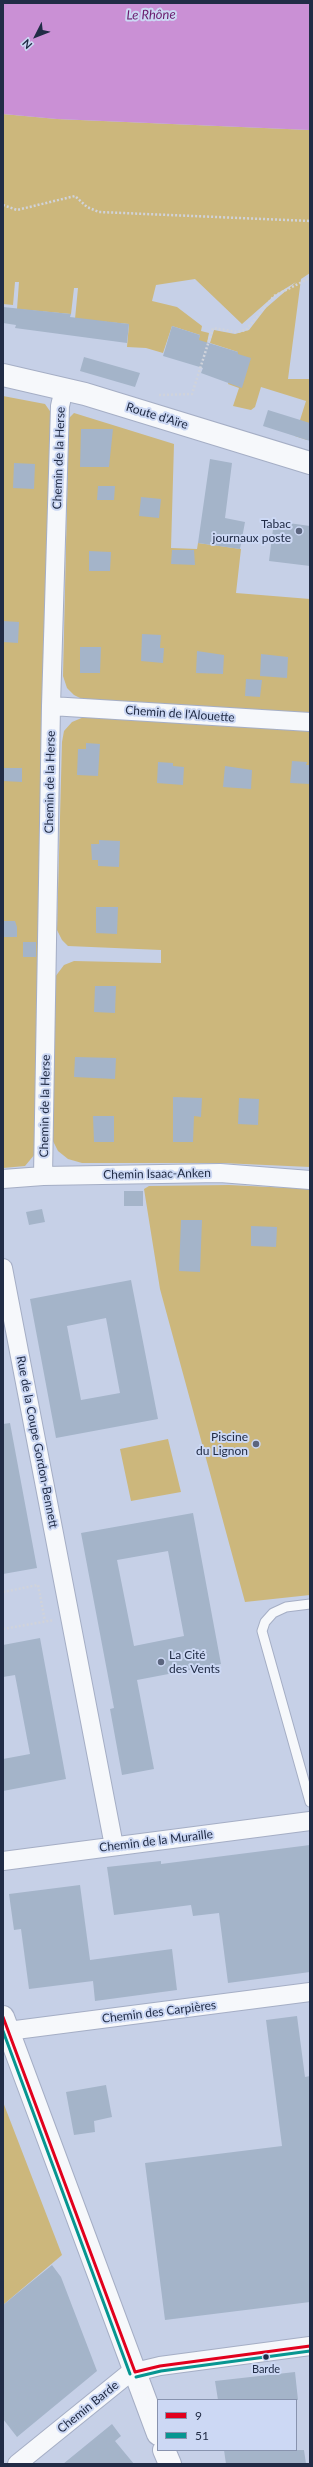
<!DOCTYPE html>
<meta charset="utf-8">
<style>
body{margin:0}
#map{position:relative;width:313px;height:2467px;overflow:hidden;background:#c6d0e7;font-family:Lato,sans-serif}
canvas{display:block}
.frame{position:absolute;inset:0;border:4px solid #212c46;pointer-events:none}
.legend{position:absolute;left:157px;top:2399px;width:140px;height:52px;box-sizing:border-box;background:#ccd8f4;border:1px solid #8893ae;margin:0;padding:5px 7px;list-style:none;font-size:12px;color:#212c46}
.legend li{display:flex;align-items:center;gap:8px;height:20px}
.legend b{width:20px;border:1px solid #8893ae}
.north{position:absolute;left:16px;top:16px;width:40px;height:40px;-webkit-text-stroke:3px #ccd8f4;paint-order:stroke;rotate:228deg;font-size:11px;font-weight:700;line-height:16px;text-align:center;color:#212c46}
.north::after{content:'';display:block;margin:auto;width:14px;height:18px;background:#212c46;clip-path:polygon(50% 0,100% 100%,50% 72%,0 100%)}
</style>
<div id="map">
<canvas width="313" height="2467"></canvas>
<div class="frame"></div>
<ul class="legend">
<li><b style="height:5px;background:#e2001d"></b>9</li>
<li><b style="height:5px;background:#079691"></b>51</li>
</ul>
<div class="north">N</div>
</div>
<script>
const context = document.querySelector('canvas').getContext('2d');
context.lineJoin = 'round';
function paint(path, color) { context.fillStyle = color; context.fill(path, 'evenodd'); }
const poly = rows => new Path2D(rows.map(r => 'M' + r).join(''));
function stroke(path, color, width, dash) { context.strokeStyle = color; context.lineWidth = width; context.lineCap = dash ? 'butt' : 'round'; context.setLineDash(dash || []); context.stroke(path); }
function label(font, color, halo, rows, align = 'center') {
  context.font = font + ' Lato,sans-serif'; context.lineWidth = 4; context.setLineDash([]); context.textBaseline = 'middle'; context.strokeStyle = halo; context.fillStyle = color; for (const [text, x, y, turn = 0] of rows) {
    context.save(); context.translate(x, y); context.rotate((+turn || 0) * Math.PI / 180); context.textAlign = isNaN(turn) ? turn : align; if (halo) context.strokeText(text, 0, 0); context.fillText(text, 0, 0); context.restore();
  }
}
paint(poly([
 [3,114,57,119,310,130,310,273,301,279,288,379,310,379,310,429,307,440,295,436,306,401,261,387,255,407,251,410,233,406,239,388,228,384,238,352,210,343,214,330,235,334,249,330,266,308,296,282,275,295,242,324,195,279,156,285,152,301,177,307,202,326,201,331,209,333,207,343,194,354,200,335,172,326,163,353,146,348,127,347,129,324,75,319,78,288,74,288,71,314,17,309,19,282,15,282,13,305,3,304],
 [3,396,45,404,52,414,35,1154,25,1166,3,1168],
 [74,413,174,444,171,548,197,549,198,543,241,549,236,593,310,599,310,713,84,700,74,695,67,688,63,676,69,418],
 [84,717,310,731,310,1167,222,1163,82,1163,68,1159,58,1151,52,1139,55,977,64,965,74,961,161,963,161,950,68,946,62,940,57,930,62,742,64,731,72,722],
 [229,1185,310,1189,310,1595,245,1602,160,1289,144,1189,149,1186],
 [168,1439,181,1492,131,1501,120,1449],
 [3,2102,62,2255,3,2305]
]), '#ccb77c');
paint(poly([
 [3,3,310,3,310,130,57,119,3,114]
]), '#ca90d5');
paint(poly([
 [3,307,71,314,70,317,129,324,127,343,15,328,16,325,3,323],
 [172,326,200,335,199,340,238,352,238,354,251,358,242,388,201,373,203,368,163,356],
 [84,357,140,373,135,387,80,371],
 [268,410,310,423,310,441,263,426],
 [81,429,113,429,109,467,80,467],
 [210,459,232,463,225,518,245,522,240,549,198,543],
 [14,463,35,464,34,489,13,488],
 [98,486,115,486,114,500,97,500],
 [141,497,161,499,159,518,139,516],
 [274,521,310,526,310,566,269,561],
 [172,550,194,550,195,565,171,564],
 [89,551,111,552,110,571,89,571],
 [3,621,19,622,18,643,3,642],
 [142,634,161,635,160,648,164,648,163,663,141,661],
 [80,647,101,647,100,673,80,673],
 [197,651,224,655,223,674,196,673],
 [261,654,288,657,287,678,260,676],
 [246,679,262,680,260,697,245,696],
 [86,743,100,744,98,776,77,775,78,749,86,749],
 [292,761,307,762,306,765,310,765,310,784,290,783],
 [158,762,173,763,173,766,184,767,183,785,157,783],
 [225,766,252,770,251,789,223,787],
 [3,768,22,768,22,782,3,781],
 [99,840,120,841,119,867,98,866,98,860,92,860,91,844,99,844],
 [96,907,118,907,117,934,96,933],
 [3,921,15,921,17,927,17,937,3,937],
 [23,942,36,942,36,957,23,957],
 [95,986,116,986,115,1013,94,1012],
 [75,1057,116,1058,115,1079,74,1077],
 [173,1097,202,1098,201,1117,194,1116,193,1142,173,1142],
 [239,1098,259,1099,258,1125,238,1124],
 [93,1116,114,1116,114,1142,94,1142],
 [124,1191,143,1191,143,1206,124,1206],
 [42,1209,45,1222,29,1225,26,1212],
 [181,1220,202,1220,200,1272,179,1271],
 [251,1226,277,1227,276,1247,251,1246],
 [131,1280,158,1419,56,1438,30,1299],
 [106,1318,120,1393,81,1400,67,1326],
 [10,1423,37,1568,3,1574,3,1424],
 [193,1513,221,1664,137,1680,154,1769,122,1775,110,1709,114,1708,81,1533],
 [168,1551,184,1636,134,1646,117,1560],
 [40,1638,66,1779,3,1791,3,1759,30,1754,15,1675,3,1677,3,1645],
 [310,1845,310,1972,228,1983,219,1913,193,1916,191,1905,114,1915,107,1867,161,1861,161,1864],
 [80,1885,90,1960,172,1949,177,1990,95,2001,93,1981,29,1989,21,1929,14,1930,9,1894],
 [297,2016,305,2077,310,2076,310,2302,165,2320,145,2163,282,2146,266,2020],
 [106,2085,112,2117,94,2121,95,2132,74,2135,66,2092],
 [52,2265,61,2277,97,2371,17,2437,3,2419,3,2305],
 [295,2372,298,2400,218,2400,215,2381],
 [112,2424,121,2436,115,2441,134,2464,63,2464],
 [224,2450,304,2450,306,2464,226,2464]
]), '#a4b4c9');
const lane = poly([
 [310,1604,286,1607,273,1613,265,1622,262,1631,310,1802]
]);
const street = poly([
 [51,706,310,722],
 [43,1176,51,706,60,406,64,389],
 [3,1179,43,1176,220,1173,310,1180],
 [3,1268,114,1846],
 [3,1861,310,1821],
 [8,2031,310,1992],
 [17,2464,127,2375,135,2372,160,2366,310,2346]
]);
const secondary = poly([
 [3,375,85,394,310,463],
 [3,2017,158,2434],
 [164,2450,170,2464]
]);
stroke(lane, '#a5aec5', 11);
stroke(street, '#a5aec5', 20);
stroke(secondary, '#a5aec5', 24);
stroke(poly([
 [3,205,17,210,75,196,87,207,99,212,310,221],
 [159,395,192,394,213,328,237,332,246,330,274,296,310,278],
 [3,1592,38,1585,45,1621],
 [3,1629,54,1620]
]), '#d0d3db', 2.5, [2, 2]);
stroke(lane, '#f6f8fb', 9);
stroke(street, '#f6f8fb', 18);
stroke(secondary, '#f6f8fb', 22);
stroke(poly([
 [3,2017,135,2372],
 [135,2372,160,2366,310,2346]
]), '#e2001d', 3);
stroke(poly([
 [3,2031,130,2374],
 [136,2377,161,2371,310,2351]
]), '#079691', 3);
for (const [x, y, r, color] of [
 [299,531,4,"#5b657e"],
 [256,1444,4,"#5b657e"],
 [161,1662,4,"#5b657e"],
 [266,2357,3.5,"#212c46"]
]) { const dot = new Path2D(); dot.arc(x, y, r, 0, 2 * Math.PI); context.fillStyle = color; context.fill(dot); stroke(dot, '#ccd8f4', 1.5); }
label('11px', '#212c46', '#ccd8f4', [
 ["Barde",266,2369]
]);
label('12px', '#212c46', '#ccd8f4', [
 ["Route d'Aïre",157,416,17],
 ["Chemin de la Herse",59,458,-88],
 ["Chemin de l'Alouette",180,714,4],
 ["Chemin de la Herse",50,782,-89],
 ["Chemin de la Herse",45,1106,-89],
 ["Chemin Isaac-Anken",157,1174,-1],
 ["Rue de la Coupe Gordon-Bennett",37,1442,79],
 ["Chemin de la Muraille",156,1841,-7],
 ["Chemin des Carpières",159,2012,-7],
 ["Chemin Barde",88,2407,-39]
]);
label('12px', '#212c46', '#ccd8f4', [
 ["Tabac",291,524],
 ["journaux poste",291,538],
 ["Piscine",248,1437],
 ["du Lignon",248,1451],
 ["La Cité",169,1655,"left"],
 ["des Vents",169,1669,"left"]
], 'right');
label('italic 13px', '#6a1a6c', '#ccd8f4', [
 ["Le Rhône",151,15,-1]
]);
</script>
